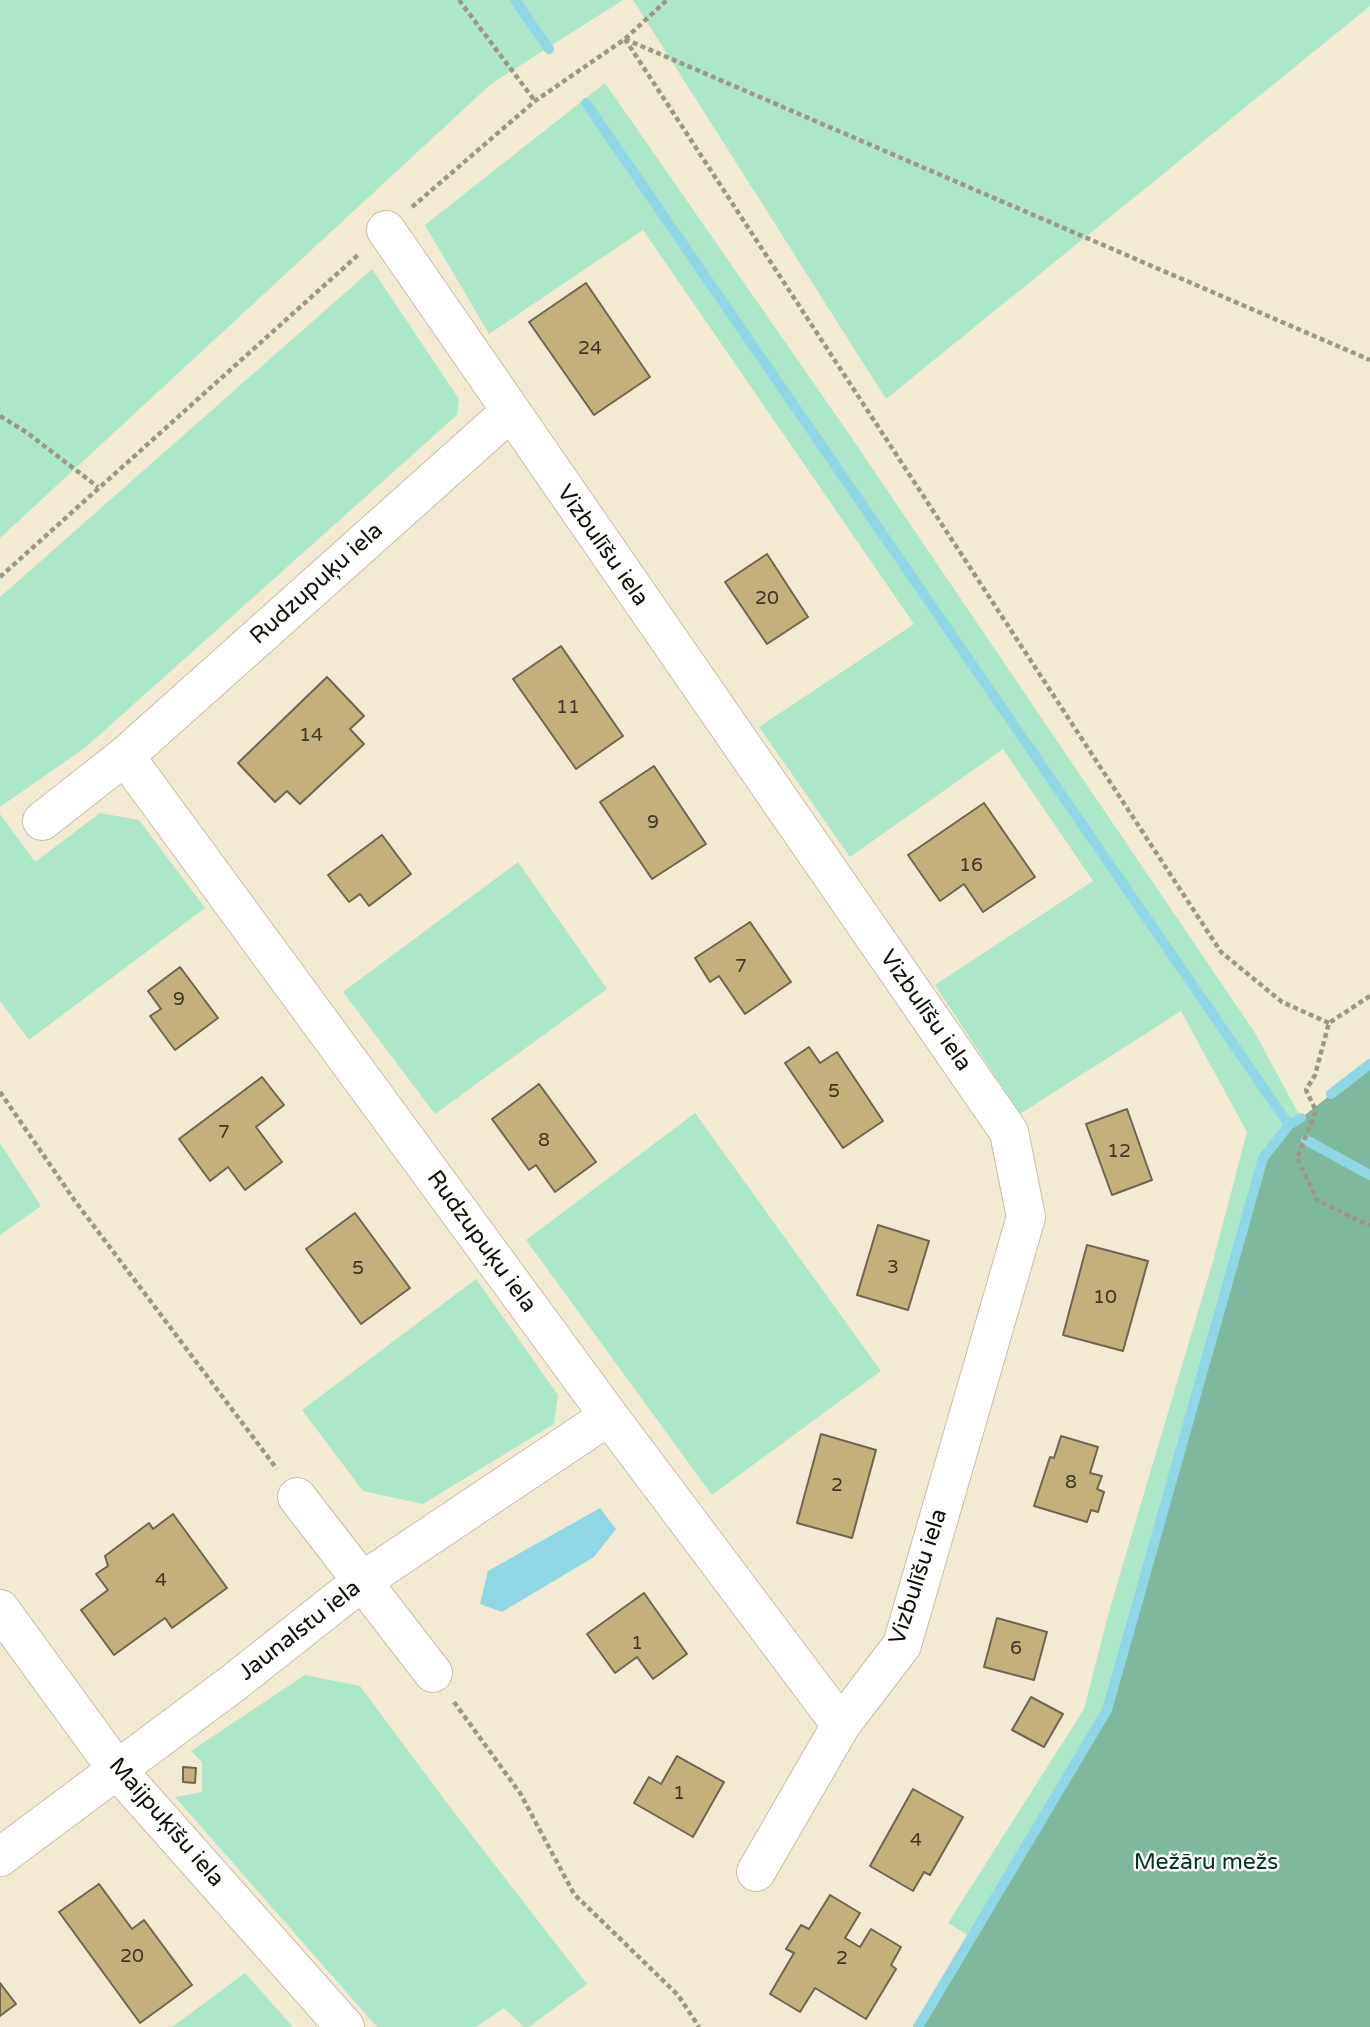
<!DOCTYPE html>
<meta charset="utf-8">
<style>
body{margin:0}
canvas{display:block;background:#f2ead2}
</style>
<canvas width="1370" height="2027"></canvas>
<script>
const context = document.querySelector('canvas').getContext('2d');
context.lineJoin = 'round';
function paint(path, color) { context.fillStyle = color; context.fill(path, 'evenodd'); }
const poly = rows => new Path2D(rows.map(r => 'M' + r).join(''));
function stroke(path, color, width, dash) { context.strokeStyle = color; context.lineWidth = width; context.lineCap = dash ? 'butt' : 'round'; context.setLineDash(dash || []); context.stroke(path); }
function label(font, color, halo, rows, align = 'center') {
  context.font = font + ' "Varela Round",sans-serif'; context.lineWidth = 5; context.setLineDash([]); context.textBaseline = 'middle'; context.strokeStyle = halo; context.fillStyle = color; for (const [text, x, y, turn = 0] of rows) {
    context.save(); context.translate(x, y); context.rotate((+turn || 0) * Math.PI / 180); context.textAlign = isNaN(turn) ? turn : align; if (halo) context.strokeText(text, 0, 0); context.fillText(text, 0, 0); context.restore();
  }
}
paint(poly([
 [0,0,623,0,491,84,0,538],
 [633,0,1370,0,1370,6,886,399],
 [605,83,847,431,1255,1033,1301,1118,1289,1125,1263,1158,1107,1710,971,1937,948,1923,1084,1709,1110,1608,1213,1261,1247,1132,1181,1011,1020,1114,935,985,1093,881,1003,749,850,857,759,727,914,624,643,230,489,334,425,225],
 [372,269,459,399,457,415,86,747,0,807,0,597],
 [100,813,139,820,205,908,29,1040,0,1001,0,814,35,862],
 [518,862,607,989,435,1114,343,992],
 [695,1113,881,1371,712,1495,526,1240],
 [0,1143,41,1206,0,1235],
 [476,1279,558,1395,554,1424,423,1504,363,1491,302,1410],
 [305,1675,360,1686,450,1807,587,1984,529,2027,524,2027,504,2008,476,2027,377,2027,175,1797,202,1792,202,1762,191,1751],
 [245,1973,293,2027,172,2027]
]), '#ade7ca');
paint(poly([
 [1370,1064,1370,2027,918,2027,1107,1710,1263,1158,1289,1125,1301,1118]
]), '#7eb99d');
paint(poly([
 [600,1508,616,1529,594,1557,502,1612,480,1604,488,1571]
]), '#90d7e6');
stroke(poly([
 [515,0,549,49],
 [586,103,1289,1125],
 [1331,1094,1370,1064],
 [1306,1140,1370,1175],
 [918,2027,1107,1710,1263,1158,1289,1125,1301,1118]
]), '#90d7e6', 10);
const building = poly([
 [586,283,650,377,594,415,529,322,586,283],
 [767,554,808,617,767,644,725,582,767,554],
 [561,646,623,736,576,769,513,679,561,646],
 [327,677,364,716,350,729,364,744,300,804,287,791,275,802,238,763,327,677],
 [654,766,706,844,652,879,600,802,654,766],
 [984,803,1035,877,983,912,964,884,940,901,908,855,984,803],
 [382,835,411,874,369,906,360,894,349,902,328,875,382,835],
 [750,922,791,982,745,1014,719,976,710,982,695,958,750,922],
 [180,967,218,1018,175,1050,150,1016,161,1009,148,991,180,967],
 [809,1047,820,1063,837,1052,883,1121,843,1148,785,1063,809,1047],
 [262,1077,284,1105,256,1127,282,1162,245,1190,228,1167,210,1181,179,1139,262,1077],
 [539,1084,596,1162,555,1192,536,1165,529,1170,492,1119,539,1084],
 [1127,1109,1152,1180,1112,1195,1086,1124,1127,1109],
 [355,1213,410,1288,361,1324,306,1249,355,1213],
 [878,1225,929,1241,908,1310,857,1295,878,1225],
 [1087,1245,1148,1261,1123,1351,1063,1335,1087,1245],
 [821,1434,876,1450,852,1538,797,1523,821,1434],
 [1061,1436,1098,1447,1090,1473,1102,1476,1097,1489,1104,1492,1098,1512,1091,1510,1087,1522,1034,1506,1050,1457,1054,1458,1061,1436],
 [173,1514,227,1588,172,1628,165,1618,114,1655,81,1610,108,1590,96,1574,108,1566,105,1556,149,1523,153,1529,173,1514],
 [644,1593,687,1654,653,1679,637,1657,615,1673,587,1634,644,1593],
 [997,1618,1047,1632,1034,1680,984,1667,997,1618],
 [1031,1697,1063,1714,1044,1747,1012,1730,1031,1697],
 [677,1756,724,1782,693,1837,634,1803,649,1777,661,1784,677,1756],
 [183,1767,196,1768,195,1783,183,1782,183,1767],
 [913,1789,963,1817,930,1875,924,1872,913,1891,870,1866,913,1789],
 [99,1884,132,1929,144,1920,192,1985,140,2023,59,1912,99,1884],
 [830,1895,860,1913,845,1938,860,1947,871,1929,901,1947,891,1965,896,1969,866,2019,815,1988,800,2012,770,1994,794,1953,786,1949,801,1925,809,1929,830,1895],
 [0,1983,16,2004,0,2016,0,1983]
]);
paint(building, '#c3b07b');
stroke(building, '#6e6651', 2);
const minor = poly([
 [386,230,1009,1132,1026,1217,902,1645,841,1725,756,1872],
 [510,412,125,756,609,1416,841,1725],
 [42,821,125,756],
 [297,1497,433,1673],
 [0,1609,118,1771,345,2027],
 [0,1857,232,1684,361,1582,609,1416]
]);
stroke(minor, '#c7bea7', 40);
stroke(poly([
 [459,0,535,101],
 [625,39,1221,952,1282,1002,1329,1023],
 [625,39,1370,360],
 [412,207,535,101,625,39,667,0],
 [0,416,26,432,98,487],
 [0,577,358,255],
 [1370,996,1329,1023,1315,1075,1306,1090,1316,1111,1297,1158,1317,1200,1370,1226],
 [0,1092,75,1201,277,1469],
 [454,1702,520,1793,574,1894,678,1995,699,2027]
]), '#9c9684', 4.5, [5, 3.5]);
stroke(minor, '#fff', 38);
label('19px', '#3e3724', null, [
 ["24",590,349],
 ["20",767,599],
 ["11",568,708],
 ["14",311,736],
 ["9",653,823],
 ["16",971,866],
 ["7",741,967],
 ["9",179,1000],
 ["5",834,1092],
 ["7",224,1133],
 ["8",544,1141],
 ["12",1119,1152],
 ["3",893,1268],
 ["5",358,1269],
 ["10",1105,1298],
 ["8",1071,1483],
 ["2",837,1486],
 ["4",161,1581],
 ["1",637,1644],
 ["6",1016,1649],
 ["1",679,1794],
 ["4",916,1841],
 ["20",132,1957],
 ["2",842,1959]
]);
label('23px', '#120f07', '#fff', [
 ["Vizbulīšu iela",602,546,55],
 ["Rudzupuķu iela",317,584,-42],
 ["Vizbulīšu iela",925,1011,55],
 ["Rudzupuķu iela",481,1242,54],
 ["Vizbulīšu iela",919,1577,-72],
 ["Jaunalstu iela",300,1631,-38],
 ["Maijpuķīšu iela",166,1823,49]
]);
label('23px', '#013523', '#fff', [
 ["Mežāru mežs",1206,1863]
]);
</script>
